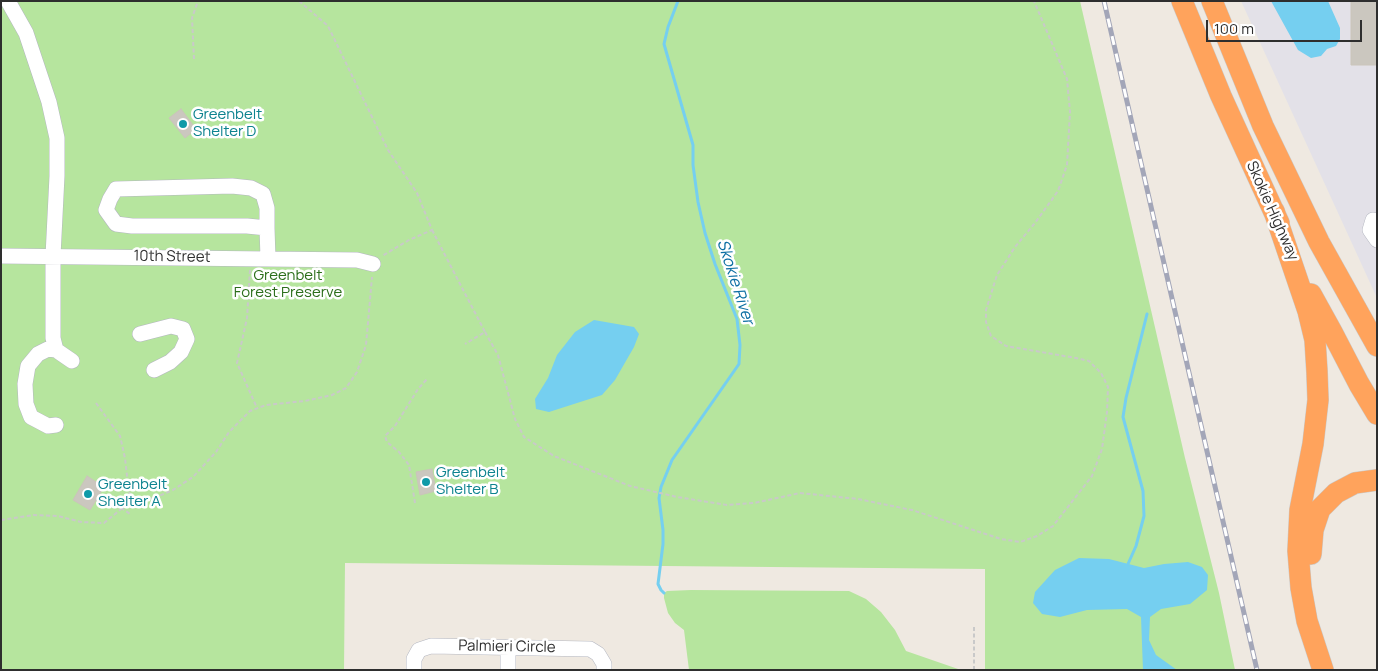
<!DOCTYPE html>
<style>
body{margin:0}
#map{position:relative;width:1378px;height:671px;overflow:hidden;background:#efe9e1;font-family:Manrope,sans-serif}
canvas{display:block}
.frame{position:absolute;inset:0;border:2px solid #2e2e2e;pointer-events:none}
.scale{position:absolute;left:1206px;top:20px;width:156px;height:22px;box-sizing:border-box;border:2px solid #2e2e2e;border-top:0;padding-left:6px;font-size:15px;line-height:18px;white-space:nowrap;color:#2e2e2e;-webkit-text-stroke:4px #fff;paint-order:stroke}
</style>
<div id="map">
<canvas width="1378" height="671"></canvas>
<div class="frame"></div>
<div class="scale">100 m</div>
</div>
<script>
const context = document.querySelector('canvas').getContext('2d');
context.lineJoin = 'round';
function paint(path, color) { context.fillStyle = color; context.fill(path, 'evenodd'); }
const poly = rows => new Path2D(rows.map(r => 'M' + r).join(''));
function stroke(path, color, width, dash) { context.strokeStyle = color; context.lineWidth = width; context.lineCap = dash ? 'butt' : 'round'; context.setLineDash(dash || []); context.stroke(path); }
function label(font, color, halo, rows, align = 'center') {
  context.font = font + ' Manrope,sans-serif'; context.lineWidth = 5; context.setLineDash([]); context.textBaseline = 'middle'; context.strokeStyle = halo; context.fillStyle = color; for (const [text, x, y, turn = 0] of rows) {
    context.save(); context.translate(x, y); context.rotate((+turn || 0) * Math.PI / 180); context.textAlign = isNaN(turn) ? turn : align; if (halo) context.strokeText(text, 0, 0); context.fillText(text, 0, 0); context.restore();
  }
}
paint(poly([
 [1241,1,1377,1,1377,298]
]), '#e3e1e8');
paint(poly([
 [1,1,1080,1,1185,458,1219,593,1235,670,985,670,985,569,345,563,344,670,1,670],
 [691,590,849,591,866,599,881,612,895,630,906,651,961,670,689,670,684,630,675,623,668,613,664,598,664,593,667,591]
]), '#b6e59e');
paint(poly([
 [1271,1,1328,1,1340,28,1340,39,1336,46,1327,49,1321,56,1311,58,1298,50],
 [594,320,634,327,639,334,634,347,615,380,602,395,549,412,536,409,535,399,548,378,557,355,575,332],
 [1079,558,1109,559,1144,568,1164,564,1188,562,1202,567,1208,575,1207,590,1190,604,1161,609,1150,617,1149,640,1156,655,1177,670,1143,670,1141,617,1127,609,1087,610,1060,617,1042,614,1033,603,1035,592,1055,570]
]), '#75cff0');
stroke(poly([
 [1128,564,1136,546,1144,516,1143,491,1123,417,1126,398,1147,314],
 [664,593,661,590,658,584,663,544,663,530,659,498,661,487,672,460,739,364,740,345,737,319,715,264,705,233,698,202,693,165,693,145,664,44,668,27,678,1]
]), '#75cff0', 3);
const building = poly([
 [1351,1,1377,1,1377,65,1351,65,1351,1],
 [181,109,196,129,185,138,169,118,181,109],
 [432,469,436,491,420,495,416,472,432,469],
 [87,476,104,487,90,510,73,500,87,476]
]);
paint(building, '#cbc7bf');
stroke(building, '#cbc5ba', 1);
const minor = poly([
 [8,1,26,33,49,102,57,138,57,176,53,256,53,338,56,350],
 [1377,221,1373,220,1370,230,1377,240],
 [267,228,267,208,263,194,251,188,232,186,116,189,110,199,106,210,116,224,132,226,247,226,267,228,268,258],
 [1,256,357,260,373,264],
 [140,334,171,326,183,329,187,339,181,352,170,362,154,370],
 [56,425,48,426,31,417,26,404,25,384,28,366,38,354,48,349,56,350,72,361],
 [508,647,508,670],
 [414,670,414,659,419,650,431,646,590,649,598,654,604,664,604,670]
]);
const highway = poly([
 [1182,1,1221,96,1279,223],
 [1212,1,1263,126,1319,242,1377,346],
 [1274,211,1308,311,1315,340,1317,372,1318,400,1313,444,1300,510,1298,551,1301,588,1307,621,1323,670],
 [1311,294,1332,332,1359,384,1377,414],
 [1311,554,1313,530,1320,509,1336,493,1355,483,1377,480]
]);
stroke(minor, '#b4b7c1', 16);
stroke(highway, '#c9c9c9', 22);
stroke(poly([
 [299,1,328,26,388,150,417,193,432,230,409,240,382,256],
 [194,59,192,18,198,1],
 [432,230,485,332,465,344],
 [250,270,247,318,237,363,257,408],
 [485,332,498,355,515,419,524,437,554,456,630,486,677,497,727,505,754,503,800,493,858,499,912,510,1001,539,1020,542,1037,536,1053,526,1092,476,1102,449,1107,412,1108,387,1101,373,1089,361,1076,358,1006,346,991,336,986,322,986,310,997,275,1015,247,1035,223,1058,191,1067,165,1070,112,1067,79,1034,1],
 [96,403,120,436,125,458,128,485,131,501],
 [96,500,123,509,130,514],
 [415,503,409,465,399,452,387,442,385,436,395,426,418,389,428,378],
 [1,520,34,515,58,516,81,522,104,523,131,501,154,498,173,490,193,477,216,452,229,432,250,411,266,405,305,401,332,395,346,388,357,372,366,345,372,277],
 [974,670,974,625]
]), '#c9c9c9', 2, [4, 2.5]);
stroke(minor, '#fff', 15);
stroke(highway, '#ffa35c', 21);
const rail = poly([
 [1104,1,1257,670]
]);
stroke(rail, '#a3a6b8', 5);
stroke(rail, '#fff', 3, [9]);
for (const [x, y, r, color] of [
 [183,124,5,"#0f9aa8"],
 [426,482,5,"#0f9aa8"],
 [88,494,5,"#0f9aa8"]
]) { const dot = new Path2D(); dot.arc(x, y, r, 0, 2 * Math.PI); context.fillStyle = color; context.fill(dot); stroke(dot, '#fff', 2); }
label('15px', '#0d838f', '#fff', [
 ["Greenbelt",193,115],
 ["Shelter D",193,132],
 ["Greenbelt",436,473],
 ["Shelter B",436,490],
 ["Greenbelt",98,485],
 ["Shelter A",98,502]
], 'left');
label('15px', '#2e2e2e', '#fff', [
 ["Skokie Highway",1272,211,66],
 ["10th Street",172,257,1],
 ["Palmieri Circle",507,647,1]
]);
label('15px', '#2c6e1b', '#fff', [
 ["Greenbelt",288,276],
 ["Forest Preserve",288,293]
]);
label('italic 16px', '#0d6fa3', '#fff', [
 ["Skokie River",735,282,72]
]);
</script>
